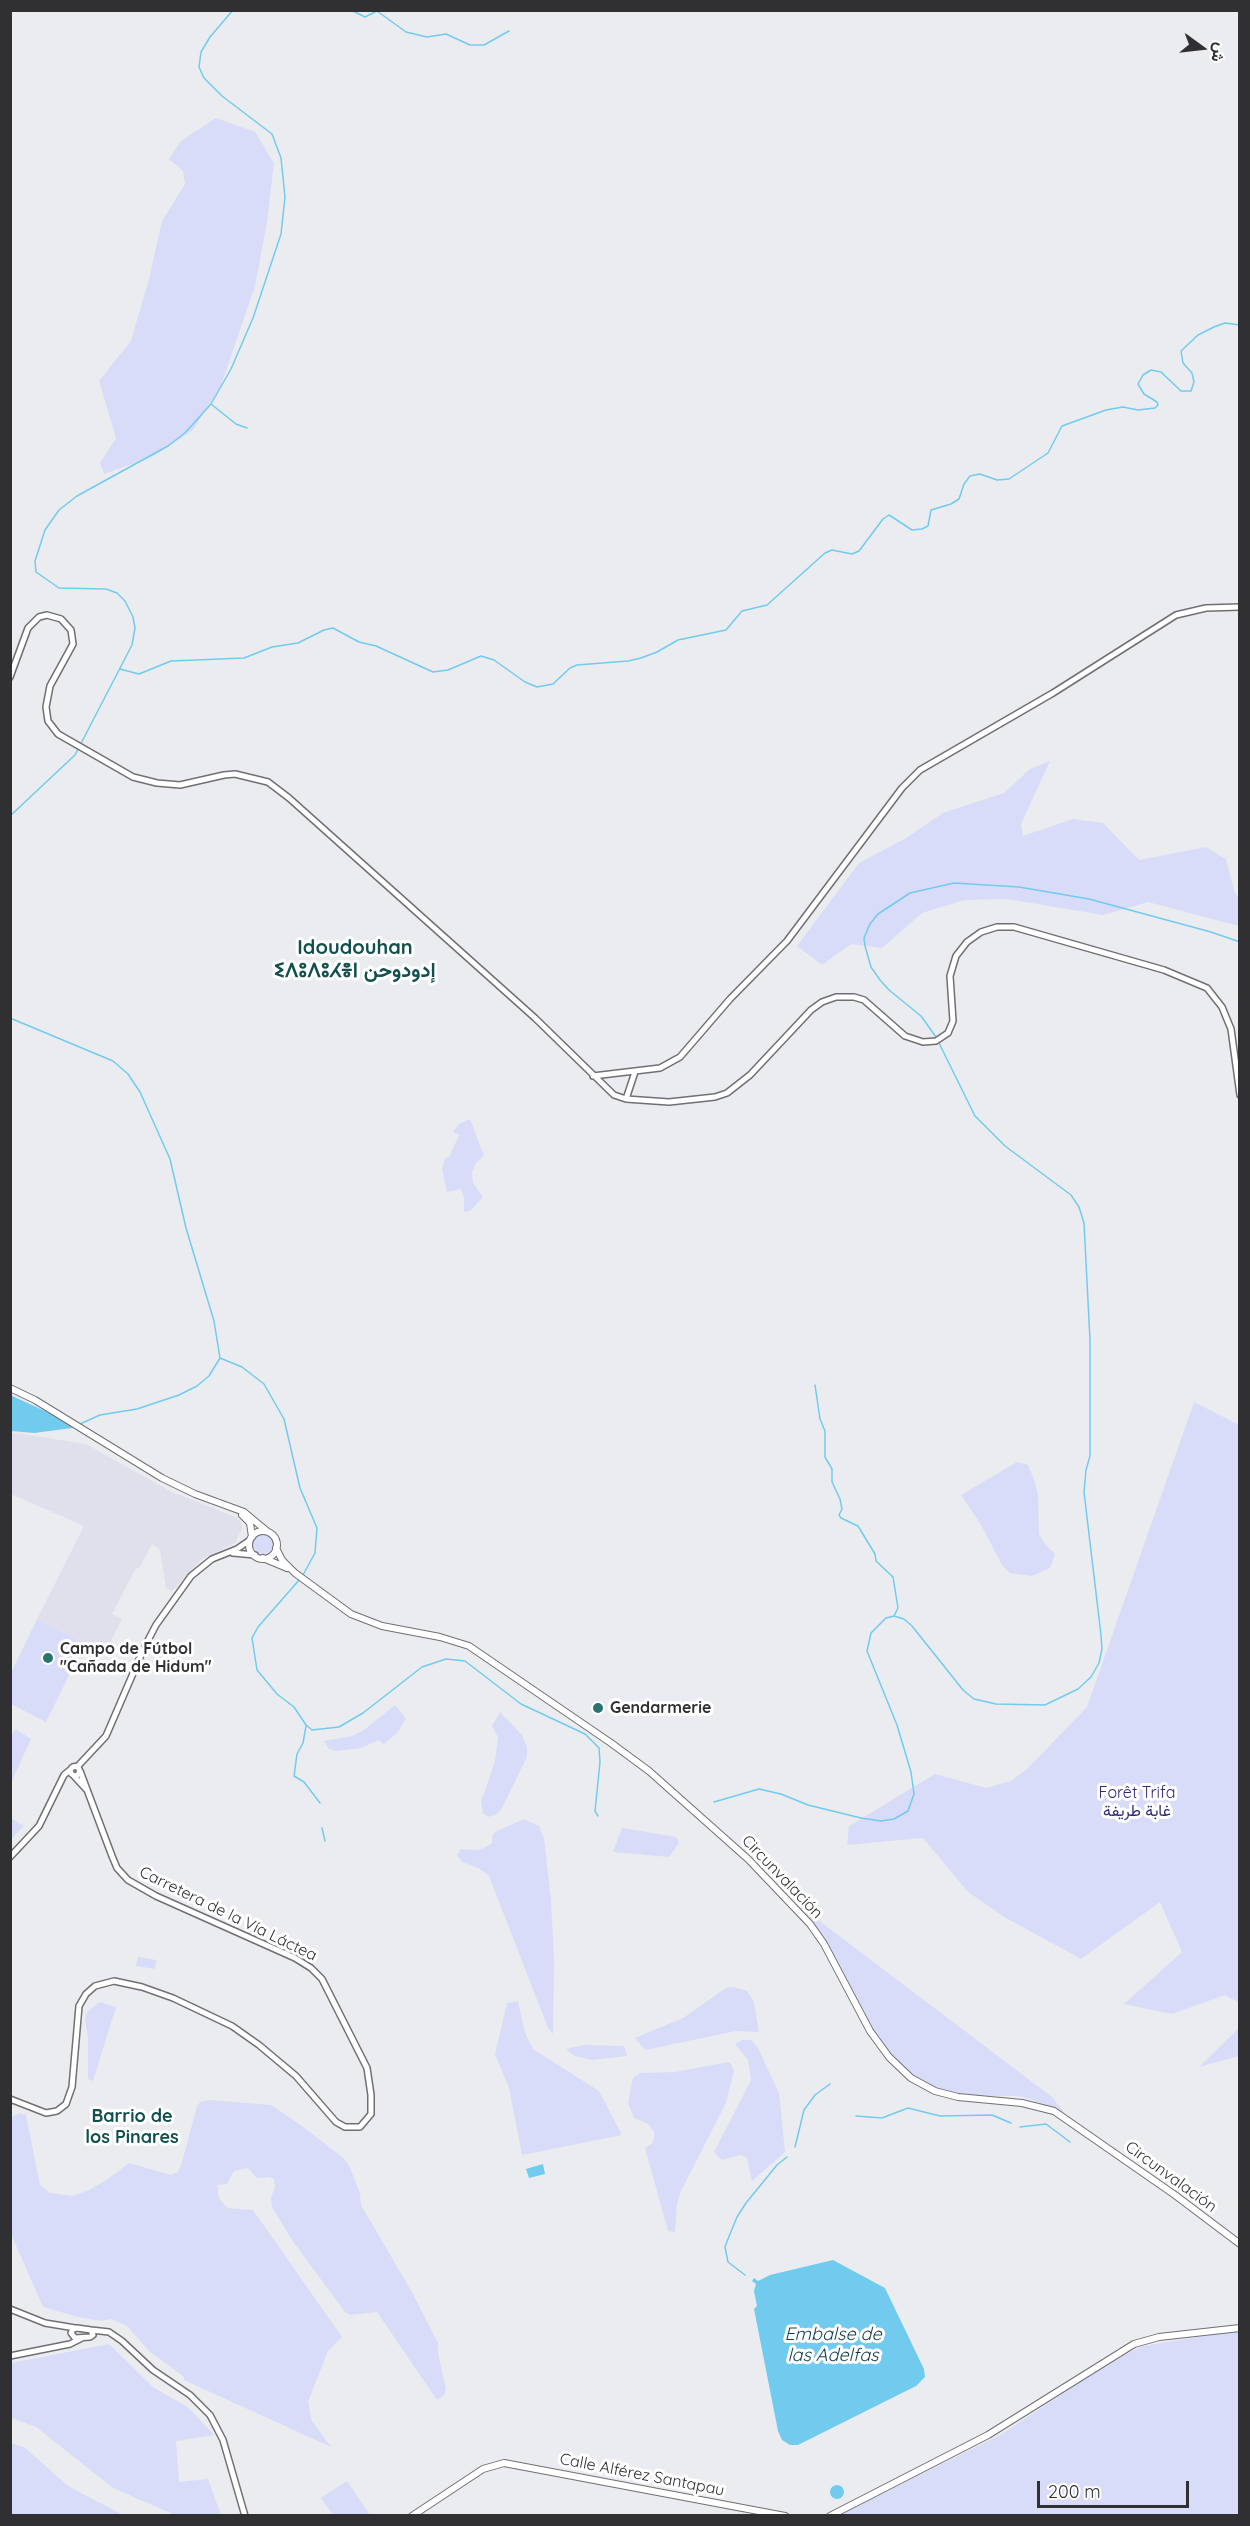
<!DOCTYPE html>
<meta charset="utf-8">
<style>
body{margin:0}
#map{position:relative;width:1250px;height:2526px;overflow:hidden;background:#ebecf0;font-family:Quicksand,Vazirmatn,sans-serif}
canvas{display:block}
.frame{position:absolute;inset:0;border:12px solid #303032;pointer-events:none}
.north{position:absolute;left:1172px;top:18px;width:60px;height:60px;-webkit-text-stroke:4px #fff;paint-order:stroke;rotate:105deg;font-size:16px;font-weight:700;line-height:24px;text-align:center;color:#303032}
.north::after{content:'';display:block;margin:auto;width:21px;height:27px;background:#303032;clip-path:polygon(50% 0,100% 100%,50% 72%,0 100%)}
.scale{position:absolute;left:1037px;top:2481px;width:152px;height:27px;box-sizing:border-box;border:3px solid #303032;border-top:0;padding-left:8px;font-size:18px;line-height:21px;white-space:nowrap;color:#303032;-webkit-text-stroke:4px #fff;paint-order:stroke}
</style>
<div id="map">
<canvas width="1250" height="2526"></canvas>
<div class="frame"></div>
<div class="north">ش</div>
<div class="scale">200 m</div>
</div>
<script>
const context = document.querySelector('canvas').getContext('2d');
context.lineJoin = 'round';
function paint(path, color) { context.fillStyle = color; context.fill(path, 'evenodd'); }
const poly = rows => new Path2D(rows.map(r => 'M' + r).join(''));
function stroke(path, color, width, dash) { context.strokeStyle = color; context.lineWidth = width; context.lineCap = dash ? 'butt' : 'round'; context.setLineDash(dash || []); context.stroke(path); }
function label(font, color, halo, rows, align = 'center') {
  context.font = font + ' Quicksand,Vazirmatn,"Noto Sans Tifinagh",sans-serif'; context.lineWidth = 6; context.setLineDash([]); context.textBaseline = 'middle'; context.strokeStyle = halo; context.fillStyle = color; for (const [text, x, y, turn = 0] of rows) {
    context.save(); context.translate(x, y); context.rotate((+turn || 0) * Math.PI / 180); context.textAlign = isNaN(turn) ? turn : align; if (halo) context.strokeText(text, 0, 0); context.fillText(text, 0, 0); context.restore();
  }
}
paint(poly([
 [10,1432,86,1444,172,1492,236,1517,242,1523,242,1529,235,1543,202,1559,172,1591,166,1588,160,1550,152,1544,139,1569,136,1568,112,1614,122,1619,105,1653,37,1619,84,1526,11,1494]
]), '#dfe0ec');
paint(poly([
 [216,118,255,132,274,163,267,222,255,286,220,388,193,430,152,457,104,474,100,463,116,438,99,381,131,341,149,279,162,221,185,184,183,171,169,159,181,141],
 [1050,761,1021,824,1023,836,1073,819,1103,823,1139,860,1206,847,1226,859,1235,893,1239,898,1239,926,1148,902,1103,915,1007,899,964,900,922,913,882,948,851,944,822,965,797,946,859,863,906,838,943,813,1004,793,1030,769],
 [470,1119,484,1156,476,1163,472,1172,473,1183,483,1197,470,1211,464,1212,464,1198,461,1189,447,1192,442,1169,445,1158,449,1157,459,1135,453,1132,459,1124],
 [1194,1402,1239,1425,1240,2003,1225,1995,1172,2014,1124,2004,1182,1952,1160,1902,1081,1959,1006,1918,968,1892,923,1838,847,1845,849,1826,935,1774,986,1788,1011,1781,1028,1768,1087,1707],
 [1017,1462,1028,1465,1035,1482,1038,1496,1039,1534,1044,1543,1055,1554,1050,1568,1032,1576,1010,1573,1002,1565,980,1523,961,1495],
 '253 1544a10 10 0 1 1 20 0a10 10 0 1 1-20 0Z',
 [37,1619,85,1643,46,1722,11,1704,11,1673],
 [395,1705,406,1719,397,1733,384,1744,378,1740,362,1748,336,1751,329,1749,324,1741,352,1736,364,1730],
 [500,1712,522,1735,527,1747,527,1757,501,1810,495,1815,488,1817,483,1813,481,1802,495,1761,498,1737,492,1726],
 [15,1729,31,1739,11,1783,11,1737],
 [11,1818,24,1826,11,1839],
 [524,1819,539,1826,544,1838,551,1900,554,1960,553,2034,548,2028,489,1876,478,1868,462,1862,457,1855,461,1849,478,1850,486,1847,492,1843,493,1834,497,1831],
 [622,1828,676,1837,679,1843,669,1857,613,1852],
 [794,1904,805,1910,1052,2097,1067,2116,1031,2099,1017,2096,968,2096,939,2090,905,2071,879,2041,817,1929],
 [138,1957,156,1960,155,1969,136,1966],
 [734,1987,747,1991,754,2002,759,2032,736,2031,645,2050,635,2038,683,2018,726,1988],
 [518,2001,525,2033,533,2049,599,2091,622,2135,522,2155,509,2088,495,2054,507,2003],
 [100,2002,116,2007,93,2081,88,2079,88,2037,85,2020,87,2012],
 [1239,2028,1239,2056,1199,2067],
 [742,2040,751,2040,758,2048,779,2093,785,2152,752,2181,747,2158,741,2155,722,2160,714,2152,751,2080,748,2060,735,2044],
 [585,2045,624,2046,627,2056,593,2060,574,2056,566,2049],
 [728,2062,731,2064,734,2071,726,2103,681,2191,677,2204,675,2232,668,2231,645,2148,653,2143,655,2133,648,2124,634,2118,628,2103,633,2078,640,2073,675,2072],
 [209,2100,271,2105,302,2126,342,2157,349,2165,360,2193,361,2205,413,2294,438,2343,438,2353,446,2389,444,2395,437,2400,377,2312,350,2315,345,2312,292,2240,272,2207,271,2198,275,2187,274,2179,269,2177,257,2178,248,2168,234,2171,227,2184,217,2185,219,2198,227,2208,253,2210,342,2337,328,2351,308,2402,312,2421,331,2447,184,2380,184,2377,149,2351,127,2326,111,2319,102,2321,78,2317,43,2307,11,2234,11,2117,20,2113,26,2115,40,2185,50,2193,73,2196,91,2189,108,2179,129,2163,171,2175,178,2172,181,2166,197,2106,200,2102],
 [1239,2330,1239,2515,837,2516,1002,2434,1072,2387,1128,2353,1143,2346],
 [109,2344,153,2387,189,2408,214,2435,176,2441,179,2482,208,2479,221,2515,175,2515,113,2488,36,2427,11,2418,11,2363],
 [11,2443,24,2447,68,2486,123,2515,11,2515],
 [347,2481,370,2515,333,2515,321,2498]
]), '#d9dcf8');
paint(poly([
 [10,1395,80,1427,34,1433,11,1431],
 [543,2164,545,2174,529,2178,526,2169],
 [833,2260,885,2288,924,2369,925,2377,916,2386,798,2445,790,2445,782,2440,778,2431,754,2309,757,2306,754,2291,756,2284,752,2281,754,2278,758,2281,770,2275],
 '830 2492a7 7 0 1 1 14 0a7 7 0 1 1-14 0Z'
]), '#71cbef');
stroke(poly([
 [351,10,365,17,377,11,406,32,427,37,446,34,470,45,484,45,509,31],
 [211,404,236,424,247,428],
 [120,669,139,674,171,661,244,658,272,647,298,643,324,630,333,628,359,642,376,646,433,672,448,670,481,656,494,660,525,682,537,687,553,684,570,668,577,665,628,661,641,658,657,652,678,640,726,630,742,611,767,605,825,553,832,550,852,554,859,551,883,519,889,515,912,530,922,529,928,526,931,510,951,504,959,499,964,484,970,476,980,474,997,480,1009,479,1048,453,1062,426,1106,410,1123,407,1138,410,1155,408,1158,405,1157,402,1144,394,1138,384,1143,375,1151,370,1161,372,1181,391,1191,391,1194,382,1192,373,1183,363,1181,351,1198,335,1214,327,1225,323,1240,325],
 [10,816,75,755,132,645,135,628,133,617,125,601,117,593,106,589,59,588,36,572,35,561,45,530,59,510,77,496,168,446,185,433,211,404,231,369,253,318,281,234,285,197,281,158,272,134,222,96,204,78,199,67,201,52,210,37,233,10],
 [10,1018,113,1061,128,1074,140,1092,170,1159,186,1228,214,1321,220,1358,209,1376,197,1386,179,1395,137,1409,100,1415,80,1424],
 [936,1037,921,1016,889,990,880,980,871,967,865,946,864,938,870,924,878,914,910,893,954,883,1019,887,1089,899,1211,932,1240,942],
 [220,1358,242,1367,264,1384,284,1419,300,1488,317,1528,315,1553,303,1575],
 [815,1385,820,1419,825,1431,825,1457,832,1469,832,1482,840,1499,842,1509,839,1515,841,1518,858,1526,875,1554,876,1561,893,1577,898,1608,894,1616],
 [300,1579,258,1627,252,1638,257,1670,277,1694,294,1707,306,1725,312,1730,339,1727,363,1713,422,1667,446,1659,465,1661,521,1704,585,1734,599,1748,600,1762,595,1811,598,1816],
 [306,1726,303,1743,297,1754,294,1776,304,1782,320,1803],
 [714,1802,759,1789,781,1794,808,1805,861,1818,881,1821,894,1819,908,1811,914,1794,911,1772,897,1725,867,1651,871,1633,886,1618,894,1616,904,1619,912,1626,963,1690,974,1699,996,1704,1045,1705,1078,1689,1091,1677,1099,1663,1102,1649,1101,1635,1084,1492,1086,1470,1090,1456,1090,1340,1084,1223,1079,1207,1071,1195,1005,1146,975,1116,938,1041],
 [322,1828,325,1841],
 [856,2116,882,2118,908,2108,940,2116,992,2115,1011,2123],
 [1020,2127,1046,2124,1070,2142],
 [795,2147,804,2110,815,2095,830,2084],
 [745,2275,728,2262,725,2247,728,2239,737,2217,746,2203,777,2165,787,2157]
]), '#71cbef', 1.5);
const tertiary = poly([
 [10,677,28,628,39,617,47,615,61,619,71,630,73,644,50,686,46,707,48,721,58,734,133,777,157,783,180,785,224,775,235,774,268,782,289,798,535,1018,614,1095,626,1099,669,1102,715,1097,727,1093,750,1075,811,1010,822,1002,836,997,854,997,864,1000,905,1036,923,1042,936,1041,948,1033,953,1021,950,976,956,956,967,942,981,932,997,927,1014,927,1164,970,1207,988,1222,1007,1231,1029,1240,1095],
 [593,1076,660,1068,680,1057,730,999,787,941,902,788,920,770,1053,693,1176,615,1206,608,1240,607],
 [626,1099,635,1072],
 [233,1553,255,1555],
 '70.5 1771a4.5 4.5 0 1 1 9 0a4.5 4.5 0 1 1-9 0Z',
 [77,1767,106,1736,144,1648,156,1625,191,1576,212,1559,237,1549,250,1540],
 [74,1776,87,1790],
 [10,1857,39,1826,64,1775,70,1770],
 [10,2099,46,2113,57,2111,66,2104,72,2087,79,2006,86,1994,95,1986,114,1981,142,1987,173,1998,232,2026,259,2045,296,2076,336,2122,345,2127,360,2127,371,2114,371,2095,367,2068,322,1979,311,1968,295,1958,156,1896,128,1880,117,1868,112,1856,80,1771],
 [10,2309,45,2323,75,2328],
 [77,2328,91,2330,93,2335,90,2337,75,2338,71,2333,73,2329,77,2328],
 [91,2330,109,2332,122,2341,153,2370,190,2395,210,2415,223,2440,245,2516],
 [10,2356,70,2344,82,2338]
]);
const secondary = poly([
 [10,1388,35,1400,162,1478,195,1494,244,1512,268,1532],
 [242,1515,250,1523,252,1537],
 '249 1545a14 14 0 1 1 28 0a14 14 0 1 1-28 0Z',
 [276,1548,282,1560,295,1573,351,1614,382,1626,440,1637,469,1646,611,1743,649,1771,748,1859,810,1924,824,1944,870,2031,889,2057,911,2078,935,2091,958,2097,1022,2103,1054,2111,1175,2195,1240,2244],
 [263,1558,287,1568],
 [412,2516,483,2469,504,2463,785,2516],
 [830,2516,988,2435,1134,2344,1159,2337,1240,2328]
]);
stroke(tertiary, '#707074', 8);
stroke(secondary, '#707074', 8);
stroke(tertiary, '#fff', 5);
stroke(secondary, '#fff', 6);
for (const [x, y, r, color] of [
 [48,1658,6,"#297371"],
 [598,1708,6,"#297371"]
]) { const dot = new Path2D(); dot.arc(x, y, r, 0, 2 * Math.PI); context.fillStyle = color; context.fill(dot); stroke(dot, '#fff', 2); }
label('bold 16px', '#303032', '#fff', [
 ["Campo de Fútbol",60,1649],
 ["\"Cañada de Hidum\"",60,1667],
 ["Gendarmerie",610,1708]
], 'left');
label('16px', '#312a79', '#fff', [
 ["Forêt Trifa",1137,1793],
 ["غابة طريفة",1137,1811]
]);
label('16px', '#303032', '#fff', [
 ["Circunvalación",782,1877,46],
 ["Carretera de la Vía Láctea",228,1914,26],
 ["Circunvalación",1171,2177,36],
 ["Calle Alférez Santapau",642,2475,11]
]);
label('bold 18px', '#12504f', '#fff', [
 ["Barrio de",132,2117],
 ["los Pinares",132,2138]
]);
label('italic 18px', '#123b4a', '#fff', [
 ["Embalse de",833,2335],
 ["las Adelfas",833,2356]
]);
label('bold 20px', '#12504f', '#fff', [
 ["Idoudouhan",355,948],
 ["ⵉⴷⵓⴷⵓⵃⴻⵏ إدودوحن",355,971]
]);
</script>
